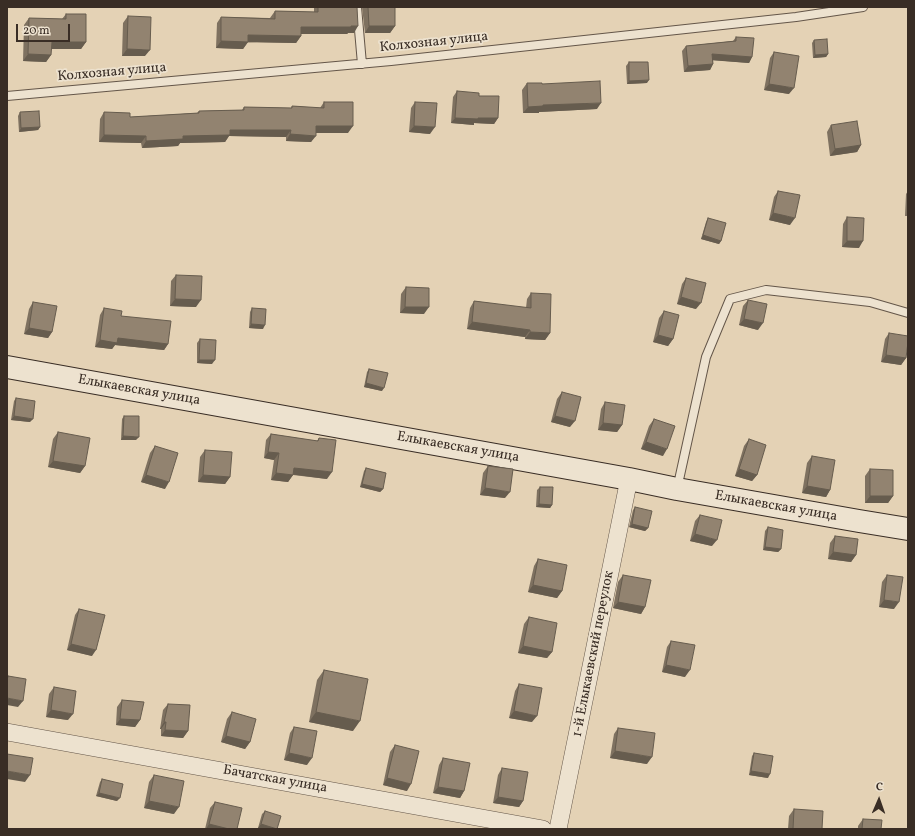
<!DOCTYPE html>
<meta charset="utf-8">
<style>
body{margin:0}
#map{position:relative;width:915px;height:836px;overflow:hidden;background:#e4d2b5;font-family:Vollkorn,serif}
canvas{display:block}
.frame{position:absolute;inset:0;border:8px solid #392d25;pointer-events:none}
.north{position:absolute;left:859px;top:780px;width:40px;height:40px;-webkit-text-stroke:3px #ede2cf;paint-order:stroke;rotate:2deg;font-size:11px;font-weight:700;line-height:16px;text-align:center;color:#392d25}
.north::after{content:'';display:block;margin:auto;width:14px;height:18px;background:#392d25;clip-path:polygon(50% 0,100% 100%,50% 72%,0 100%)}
.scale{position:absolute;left:16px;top:24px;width:54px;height:18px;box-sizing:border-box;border:2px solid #392d25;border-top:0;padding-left:5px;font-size:12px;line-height:14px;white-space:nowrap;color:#392d25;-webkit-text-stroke:3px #ede2cf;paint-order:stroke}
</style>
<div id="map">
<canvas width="915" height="836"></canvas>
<div class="frame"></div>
<div class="north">С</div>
<div class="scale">20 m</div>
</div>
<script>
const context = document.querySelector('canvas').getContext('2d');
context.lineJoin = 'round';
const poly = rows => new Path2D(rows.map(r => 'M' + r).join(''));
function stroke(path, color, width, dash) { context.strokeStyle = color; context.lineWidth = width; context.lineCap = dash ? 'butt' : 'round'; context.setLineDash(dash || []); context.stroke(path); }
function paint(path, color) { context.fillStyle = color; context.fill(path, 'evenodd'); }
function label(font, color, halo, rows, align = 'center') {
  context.font = font + ' Vollkorn,serif'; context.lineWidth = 3.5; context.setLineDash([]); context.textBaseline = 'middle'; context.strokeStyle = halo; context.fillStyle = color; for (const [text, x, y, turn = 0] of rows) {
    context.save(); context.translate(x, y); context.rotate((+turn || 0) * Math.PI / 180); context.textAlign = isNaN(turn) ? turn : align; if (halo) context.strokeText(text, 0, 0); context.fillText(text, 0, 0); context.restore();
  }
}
const lane = poly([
 [357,7,362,64],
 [7,96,391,61,796,17,863,7],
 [677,489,706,357,730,299,766,290,870,302,908,313]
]);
const street = poly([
 [7,732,543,829],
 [558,829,629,479]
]);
const secondary = poly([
 [7,367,629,479,677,489,859,521,908,529]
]);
stroke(lane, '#645649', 10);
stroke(street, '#645649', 18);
stroke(secondary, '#392d25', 24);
stroke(lane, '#ede2cf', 8);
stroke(street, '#ede2cf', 17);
stroke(secondary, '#ede2cf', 22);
paint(poly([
 [314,7,357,7,354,33,348,33,347,34,301,34,301,36,296,43,248,42,243,49,216,48,217,23,221,17,270,18,275,11,314,12],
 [362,7,395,7,395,26,390,33,365,33],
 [66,14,86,42,81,49,51,49,51,55,46,62,23,61,24,25,29,18,62,19],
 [128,16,145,56,122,56,123,23],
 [736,37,752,57,749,63,713,60,713,64,710,70,684,72,682,51,686,46,733,41],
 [814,40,828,54,826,57,813,58,812,43],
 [774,52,789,94,764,90,770,58],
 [629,62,647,83,627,84,626,66],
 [527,83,542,84,597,109,539,112,539,113,523,113,522,90],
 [457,91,479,96,498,118,494,124,474,123,474,125,451,123,453,97],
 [324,102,348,133,316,133,311,142,286,141,286,137,229,136,225,142,180,143,178,146,142,148,141,143,99,142,100,119,104,112,130,117,197,113,199,111,242,110,244,107,291,108,292,106,320,108],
 [415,102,430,134,409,132,411,108],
 [20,112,40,127,38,130,19,132,18,116],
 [831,125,861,145,857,152,830,156,827,132],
 [778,191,790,225,769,220,774,197],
 [908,191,908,216,905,216,906,194],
 [847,217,859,248,842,247,843,224],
 [708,218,721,241,719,244,701,239,706,222],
 [176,275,196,307,170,306,171,281],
 [686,278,696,309,677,304,682,284],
 [406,287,424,314,400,313,401,294],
 [531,293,550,333,545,340,525,339,525,337,467,329,470,308,474,301,526,308,527,299],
 [748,300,758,330,739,325,743,306],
 [33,302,52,332,48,338,24,334,29,309],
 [104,308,121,316,168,344,164,350,115,345,112,349,95,347,100,315],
 [252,308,263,329,249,328,250,312],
 [664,311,673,339,668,346,653,342,659,318],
 [889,333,906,358,901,365,881,362,885,339],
 [200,339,212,364,197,363,197,343],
 [369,369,382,391,364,387,367,372],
 [562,392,570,427,551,422,557,399],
 [16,398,30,422,11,420,14,401],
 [605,402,622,425,617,432,598,430,601,409],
 [124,416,136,440,121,440,122,419],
 [654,419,663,456,641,449,649,426],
 [58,432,85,466,80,473,48,467,53,439],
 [271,434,317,441,319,438,327,479,293,475,288,482,271,480,274,460,264,458,266,440],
 [749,439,757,475,752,481,735,476,744,446],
 [155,446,165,489,141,482,150,453],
 [205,450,230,477,225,484,198,482,200,457],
 [812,456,830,490,826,497,802,493,807,463],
 [488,466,505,498,480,495,483,473],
 [366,468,383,489,380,492,360,487,364,471],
 [870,469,893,496,888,503,865,503,865,476],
 [540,487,552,505,550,508,536,507,537,490],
 [635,507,648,528,645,531,629,527,633,510],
 [700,515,712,546,690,541,695,521],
 [768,527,781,549,778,552,763,550,765,531],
 [835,536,856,555,851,562,828,559,830,543],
 [538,559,562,591,557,598,528,592,534,566],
 [623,575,645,607,641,614,613,608,618,582],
 [887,575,894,609,879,607,882,582],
 [79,609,92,656,67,650,75,615],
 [529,617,552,652,547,658,518,653,524,624],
 [671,641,685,677,662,672,667,647],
 [324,670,353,731,309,722,317,680],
 [519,684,532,722,509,718,515,691],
 [54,687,68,720,46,717,49,694],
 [122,700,140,720,135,727,116,725,117,707],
 [168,704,188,731,183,738,161,736,161,729,160,729,163,710],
 [232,712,250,742,245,749,221,742,227,719],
 [294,727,307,765,284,760,290,733],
 [618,728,647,764,610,758,614,734],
 [395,745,407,791,383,785,390,752],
 [754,753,768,778,749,775,752,756],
 [443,758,464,791,460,798,433,793,439,765],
 [502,768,523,801,519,807,493,803,498,775],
 [154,775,174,814,144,808,149,782],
 [102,779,117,801,96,796,100,782],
 [215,802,237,829,205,829,210,808],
 [794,809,822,829,788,829,789,816],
 [265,811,276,829,263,829,258,828,262,814],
 [863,819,881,829,858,829,858,826]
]), '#7e7160');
paint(poly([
 [358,26,354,33,348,33,347,34,297,34,301,27],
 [369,26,395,26,390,33,365,33],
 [248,35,301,36,296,43,244,42,248,42,243,49,216,48,221,41],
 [52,42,86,42,81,49,47,49],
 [127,49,150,50,145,56,122,56],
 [28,54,51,55,46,62,23,61],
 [712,54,752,57,749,63,709,60],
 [828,54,826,57,813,58,815,55],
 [713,64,710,70,684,72,688,66],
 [649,80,647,83,627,84,629,81],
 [769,84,794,88,789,94,764,90],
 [601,103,597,109,539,112,539,113,523,113,528,107,543,105],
 [455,118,498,118,494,124,474,123,474,125,451,123],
 [316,126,353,126,348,133,312,133],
 [414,126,435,127,430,134,409,132],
 [40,127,38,130,19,132,21,128],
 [230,130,291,130,286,137,229,136,225,142,180,143,178,146,142,148,146,141],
 [290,134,316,136,311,142,286,141],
 [104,135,146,136,141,143,99,142],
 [861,145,857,152,830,156,835,149],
 [773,213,795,218,790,225,769,220],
 [703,235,721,241,719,244,701,239],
 [847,241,863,241,859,248,842,247],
 [681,297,701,303,696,309,677,304],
 [175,299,201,300,196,307,170,306],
 [405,307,429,307,424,314,400,313],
 [744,319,763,323,758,330,739,325],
 [472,322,530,330,525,337,467,329],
 [251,324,265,325,263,329,249,328],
 [29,328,52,332,48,338,24,334],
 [530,332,550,333,545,340,525,339],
 [658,335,673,339,668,346,653,342],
 [118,338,168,344,164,350,115,345,112,349,95,347,100,340],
 [886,355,906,358,901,365,881,362],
 [199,360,215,360,212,364,197,363],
 [366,383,384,388,382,391,364,387],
 [14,416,33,419,30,422,11,420],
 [555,416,575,421,570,427,551,422],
 [603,423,622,425,617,432,598,430],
 [123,436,139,437,136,440,121,440],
 [646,442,667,449,663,456,641,449],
 [268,452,279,453,274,460,264,458],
 [53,461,85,466,80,473,48,467],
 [294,468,332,472,327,479,289,474],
 [739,469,757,475,752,481,735,476],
 [276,473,293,475,288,482,271,480],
 [146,475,169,482,165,489,141,482],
 [203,475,230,477,225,484,198,482],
 [362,484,383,489,380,492,360,487],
 [807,486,830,490,826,497,802,493],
 [485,488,510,492,505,498,480,495],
 [870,496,893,496,888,503,865,503],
 [539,504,552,505,550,508,536,507],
 [632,524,648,528,645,531,629,527],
 [695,534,717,540,712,546,690,541],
 [765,547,781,549,778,552,763,550],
 [833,552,856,555,851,562,828,559],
 [533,585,562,591,557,598,528,592],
 [884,600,899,602,894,609,879,607],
 [618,602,645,607,641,614,613,608],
 [71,644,96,650,92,656,67,650],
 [523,646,552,652,547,658,518,653],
 [666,665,690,670,685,677,662,672],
 [7,698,23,701,18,707,7,705],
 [51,710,73,714,68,720,46,717],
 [514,711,537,716,532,722,509,718],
 [316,712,360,721,353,731,309,722],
 [120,719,140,720,135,727,116,725],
 [164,722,166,722,161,729,160,729],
 [165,730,188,731,183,738,161,736],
 [226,736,250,742,245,749,221,742],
 [615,751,652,757,647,764,610,758],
 [289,753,312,758,307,765,284,760],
 [7,771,30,775,25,782,7,779],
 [751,771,770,774,768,778,749,775],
 [387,778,411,784,407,791,383,785],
 [438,787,464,791,460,798,433,793],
 [99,793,120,798,117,801,96,796],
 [498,797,523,801,519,807,493,803],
 [149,801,179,807,174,814,144,808],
 [209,824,229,829,206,829],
 [261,824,276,829,263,829,258,828]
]), '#665c4e');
const building = poly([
 [318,7,357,7,358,26,351,26,351,27,301,27,301,36,248,35,248,42,221,41,221,17,275,19,275,11,318,12,318,7],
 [368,7,395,7,395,26,369,26,368,7],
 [66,14,86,14,86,42,52,42,51,55,28,54,29,18,66,19,66,14],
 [128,16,151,17,150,50,127,49,128,16],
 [736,37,754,38,752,57,712,54,713,64,688,66,686,46,736,41,736,37],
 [827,39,828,54,815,55,814,40,827,39],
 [774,52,799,56,794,88,769,84,774,52],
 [629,62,648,62,649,80,629,81,629,62],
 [600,81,601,103,543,105,543,106,528,107,527,83,542,83,542,84,600,81],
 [457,91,479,93,479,96,499,96,498,118,478,118,478,119,455,118,457,91],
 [324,102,353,102,353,126,316,126,316,136,290,134,291,130,230,130,230,135,183,136,183,139,146,141,146,136,104,135,104,112,130,113,130,117,199,113,199,111,244,110,244,107,292,108,292,106,324,108,324,102],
 [415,102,437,103,435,127,414,126,415,102],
 [39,111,40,127,21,128,20,112,39,111],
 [857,121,861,145,835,149,831,125,857,121],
 [778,191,800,195,795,218,773,213,778,191],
 [847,217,864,218,863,241,847,241,847,217],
 [708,218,726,223,721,241,703,235,708,218],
 [176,275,202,276,201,300,175,299,176,275],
 [686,278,706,283,701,303,681,297,686,278],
 [406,287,429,288,429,307,405,307,406,287],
 [531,293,551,294,550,333,530,332,530,330,472,322,474,301,531,308,531,293],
 [748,300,767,304,763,323,744,319,748,300],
 [33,302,57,306,52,332,29,328,33,302],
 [104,308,122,311,121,316,171,321,168,344,118,338,117,343,100,340,104,308],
 [252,308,266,309,265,325,251,324,252,308],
 [664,311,679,315,673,339,658,335,664,311],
 [889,333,908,336,908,342,906,358,886,355,889,333],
 [200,339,216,340,215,360,199,360,200,339],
 [369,369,388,373,384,388,366,383,369,369],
 [562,392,581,397,575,421,555,416,562,392],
 [16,398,35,401,33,419,14,416,16,398],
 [605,402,625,405,622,425,603,423,605,402],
 [124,416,139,416,139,437,123,436,124,416],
 [654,419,675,426,667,449,646,442,654,419],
 [58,432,90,438,85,466,53,461,58,432],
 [271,434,318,441,319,438,336,440,332,472,294,468,293,475,276,473,279,453,268,452,271,434],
 [749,439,766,445,757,475,739,469,749,439],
 [155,446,178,453,169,482,146,475,155,446],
 [205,450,232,452,230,477,203,475,205,450],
 [812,456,835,460,830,490,807,486,812,456],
 [488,466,513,469,510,492,485,488,488,466],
 [366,468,386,473,383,489,362,484,366,468],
 [870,469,893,470,893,496,870,496,870,469],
 [540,487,553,487,552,505,539,504,540,487],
 [635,507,652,511,648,528,632,524,635,507],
 [700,515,722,520,717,540,695,534,700,515],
 [768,527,783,530,781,549,765,547,768,527],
 [835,536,858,539,856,555,833,552,835,536],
 [538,559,567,565,562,591,533,585,538,559],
 [623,575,651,580,645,607,618,602,623,575],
 [887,575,903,577,899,602,884,600,887,575],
 [79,609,105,615,96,650,71,644,79,609],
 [529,617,557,623,552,652,523,646,529,617],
 [671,641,695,645,690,670,666,665,671,641],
 [324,670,368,679,360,721,316,712,324,670],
 [8,676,26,679,23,701,7,698,7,681,8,676],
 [519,684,542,688,537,716,514,711,519,684],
 [54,687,76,691,73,714,51,710,54,687],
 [122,700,144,702,140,720,120,719,122,700],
 [168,704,190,705,188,731,165,730,166,722,164,722,168,704],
 [232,712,256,719,250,742,226,736,232,712],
 [294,727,317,731,312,758,289,753,294,727],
 [618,728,655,733,652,757,615,751,618,728],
 [395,745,419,751,411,784,387,778,395,745],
 [754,753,773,756,770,774,751,771,754,753],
 [7,754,33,758,30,775,7,771,7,754],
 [443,758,470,763,464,791,438,787,443,758],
 [502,768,528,772,523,801,498,797,502,768],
 [154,775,184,781,179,807,149,801,154,775],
 [102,779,123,784,120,798,99,793,102,779],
 [215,802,242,808,237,829,229,829,209,824,215,802],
 [794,809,823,811,822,829,793,829,794,809],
 [265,811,281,816,277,829,261,824,265,811],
 [863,819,882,820,881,829,862,829,863,819]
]);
paint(building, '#928370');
stroke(building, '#665c4e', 1);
label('14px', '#392d25', '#ede2cf', [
 ["Колхозная улица",434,43,-6],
 ["Колхозная улица",112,73,-5],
 ["Елыкаевская улица",139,391,10],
 ["Елыкаевская улица",458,448,10],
 ["Елыкаевская улица",776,507,10],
 ["1-й Елыкаевский переулок",594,654,-79],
 ["Бачатская улица",275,780,10]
]);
</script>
